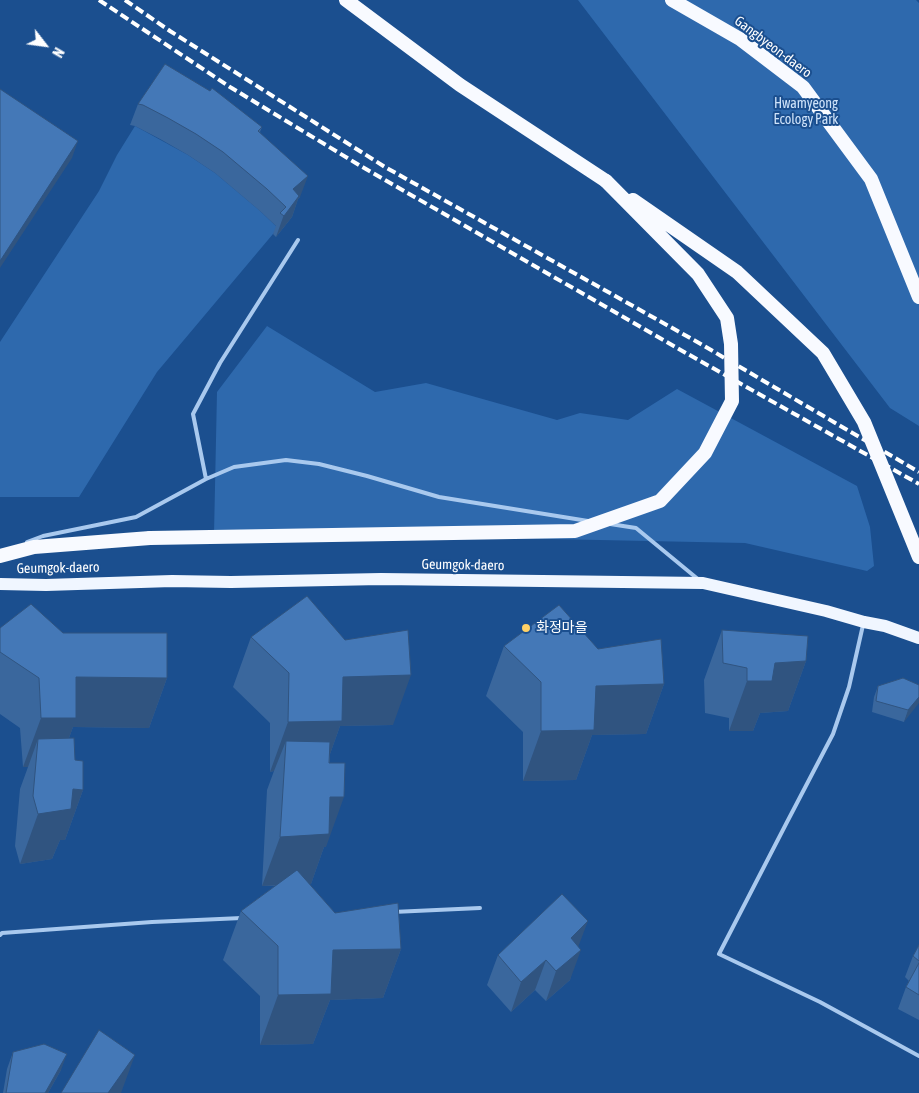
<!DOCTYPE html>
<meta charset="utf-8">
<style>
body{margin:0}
#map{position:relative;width:919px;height:1093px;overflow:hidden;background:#1b4f8f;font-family:"Asap Condensed",sans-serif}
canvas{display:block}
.north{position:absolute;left:20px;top:20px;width:50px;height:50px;-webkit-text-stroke:4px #1b4f8f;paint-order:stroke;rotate:120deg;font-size:14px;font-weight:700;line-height:20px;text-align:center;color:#fff}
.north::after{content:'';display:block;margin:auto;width:18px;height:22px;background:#fff;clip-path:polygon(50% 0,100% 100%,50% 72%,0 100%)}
</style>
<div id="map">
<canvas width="919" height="1093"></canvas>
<div class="north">N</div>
</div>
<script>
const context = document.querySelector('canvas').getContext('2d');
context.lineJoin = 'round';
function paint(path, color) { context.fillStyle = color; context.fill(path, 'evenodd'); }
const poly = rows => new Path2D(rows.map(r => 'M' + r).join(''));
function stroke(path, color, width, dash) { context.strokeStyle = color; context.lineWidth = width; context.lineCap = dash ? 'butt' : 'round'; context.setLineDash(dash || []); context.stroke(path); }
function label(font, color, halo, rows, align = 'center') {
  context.font = font + ' "Asap Condensed","Noto Sans KR",sans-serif'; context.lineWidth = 4; context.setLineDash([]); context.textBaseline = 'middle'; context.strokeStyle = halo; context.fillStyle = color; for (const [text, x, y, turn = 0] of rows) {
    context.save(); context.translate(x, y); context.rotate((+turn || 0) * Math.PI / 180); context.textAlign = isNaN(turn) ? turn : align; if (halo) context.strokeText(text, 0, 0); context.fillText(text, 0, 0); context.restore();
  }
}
paint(poly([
 [578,0,916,0,919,3,919,426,890,408],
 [135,126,188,155,215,173,259,210,278,228,157,372,79,497,0,497,0,342,99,191,117,155],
 [267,326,375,392,426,383,557,420,580,413,628,420,677,389,857,486,870,527,874,566,867,571,745,543,502,538,214,534,217,392]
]), '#2e69ad');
stroke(poly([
 [206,479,193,414,220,363,298,240],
 [610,524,636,528,699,580],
 [27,542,43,536,136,517,206,479,234,467,286,460,319,464,367,476,439,497,588,521],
 [863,625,849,687,833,734,786,824,719,954,820,1002,919,1056],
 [393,912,480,908],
 [0,935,2,933,152,922,242,918]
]), '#a9c9ee', 4);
stroke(poly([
 [0,584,46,585,172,581,231,582,381,579,703,583,826,611,864,622,885,626,919,638]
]), '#f0f6ff', 12);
stroke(poly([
 [346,0,460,85,606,181],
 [672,0,740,39,803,87,871,179,919,297],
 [0,556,34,547,150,538]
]), '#f8faff', 14);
stroke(poly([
 [99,0,230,87,359,165,686,353,919,484],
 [125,0,170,31,385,167,699,343,919,472]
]), '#fff', 4, [9, 4]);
stroke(poly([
 [633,200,737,272,823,353,864,422,919,557],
 [150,538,575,531,660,501,705,453,732,401,731,344,727,318,698,274,606,181]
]), '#f8faff', 14);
paint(poly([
 [138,104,262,127,260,132,300,197,298,199,292,217,276,237,273,234,276,226,260,211,215,173,188,155,160,139,135,126,130,125],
 [0,628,63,633,167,678,149,728,73,727,69,738,83,790,65,840,60,840,52,859,20,864,15,846,20,789,28,767,23,767,20,728,0,714],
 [722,630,806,661,788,711,760,713,753,731,729,731,729,718,705,713,704,680],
 [251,637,393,725,340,726,330,754,326,847,324,847,311,884,309,884,335,913,401,949,383,998,330,1000,313,1044,260,1045,260,996,223,960,241,911,275,886,262,886,267,790,274,771,270,772,270,723,233,687],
 [504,646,598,649,664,684,646,734,592,735,576,780,523,781,523,732,486,696],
 [919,685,904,722,872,712,874,697,878,686],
 [919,945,919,1020,898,1009,906,987,909,981,905,977,913,956],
 [578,947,570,980,546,1001,535,990,511,1012,487,985,498,955],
 [13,1052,61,1070,48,1093,3,1093,7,1069]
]), '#3a679d');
paint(poly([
 [78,141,72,158,0,268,0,261],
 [308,176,300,197,298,199,292,217,276,237,293,189],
 [806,661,788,711,760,713,753,731,729,731,747,681,775,663],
 [411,675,393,725,340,726,324,771,286,741,274,771,270,772,288,722,343,677],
 [76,677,167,678,149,728,73,727,58,768,38,739,28,767,23,767,41,718],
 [664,684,646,734,592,735,576,780,523,781,541,731,596,686],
 [919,697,919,703,904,722,908,710],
 [73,789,83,790,65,840,60,840,52,859,20,864,38,814],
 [330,797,344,797,326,847,324,847,311,884,262,886,280,837],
 [588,921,577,950,581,950,570,980,546,1001,556,971,571,938],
 [401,949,383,998,330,1000,313,1044,260,1045,278,995,333,950],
 [546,960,535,990,511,1012,521,982],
 [67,1054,61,1070,48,1093,45,1093],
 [135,1055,121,1093,108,1093]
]), '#305480');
const building = poly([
 [165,64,210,91,212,88,262,127,258,131,308,176,293,189,299,196,284,216,280,213,286,207,267,189,223,152,196,134,168,118,143,105,138,104,165,64],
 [0,89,78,141,0,261,0,89],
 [307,596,345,640,408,630,411,675,343,677,342,721,288,722,289,673,251,637,307,596],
 [31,604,63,633,167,633,167,678,76,677,76,718,41,718,39,678,0,652,0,628,31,604],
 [559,605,598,649,661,639,664,684,596,686,594,730,541,731,541,682,504,646,559,605],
 [722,630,808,636,806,661,775,663,772,681,747,681,747,668,723,663,722,630],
 [903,678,919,685,919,697,908,710,876,701,878,686,903,678],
 [74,738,75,760,83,761,83,790,73,789,71,809,38,814,33,796,38,739,74,738],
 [286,741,330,742,329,763,345,763,344,797,330,797,329,834,280,837,286,741],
 [297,870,335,913,398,903,401,949,333,950,331,994,278,995,278,946,241,911,297,870],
 [562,894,588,921,571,938,581,950,556,971,546,960,521,982,498,955,562,894],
 [919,945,919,961,913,956,919,945],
 [919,963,919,995,906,987,919,963],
 [99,1030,135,1055,108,1093,61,1093,99,1030],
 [44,1044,67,1054,45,1093,6,1093,13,1052,44,1044]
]);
paint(building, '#4478b7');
stroke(building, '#305480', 1);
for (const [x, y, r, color] of [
 [526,628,5,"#ffd166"]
]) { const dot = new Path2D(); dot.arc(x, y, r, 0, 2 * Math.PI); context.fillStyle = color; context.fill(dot); stroke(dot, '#1b4f8f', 2); }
label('14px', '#fff', '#1b4f8f', [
 ["Gangbyeon-daero",773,47,37],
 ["Geumgok-daero",463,565,1],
 ["Geumgok-daero",58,568,-1]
]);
label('14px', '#cfe3fa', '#1b4f8f', [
 ["Hwamyeong",806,104],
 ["Ecology Park",806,120]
]);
label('14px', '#fff', '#1b4f8f', [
 ["화정마을",536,628]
], 'left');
</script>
